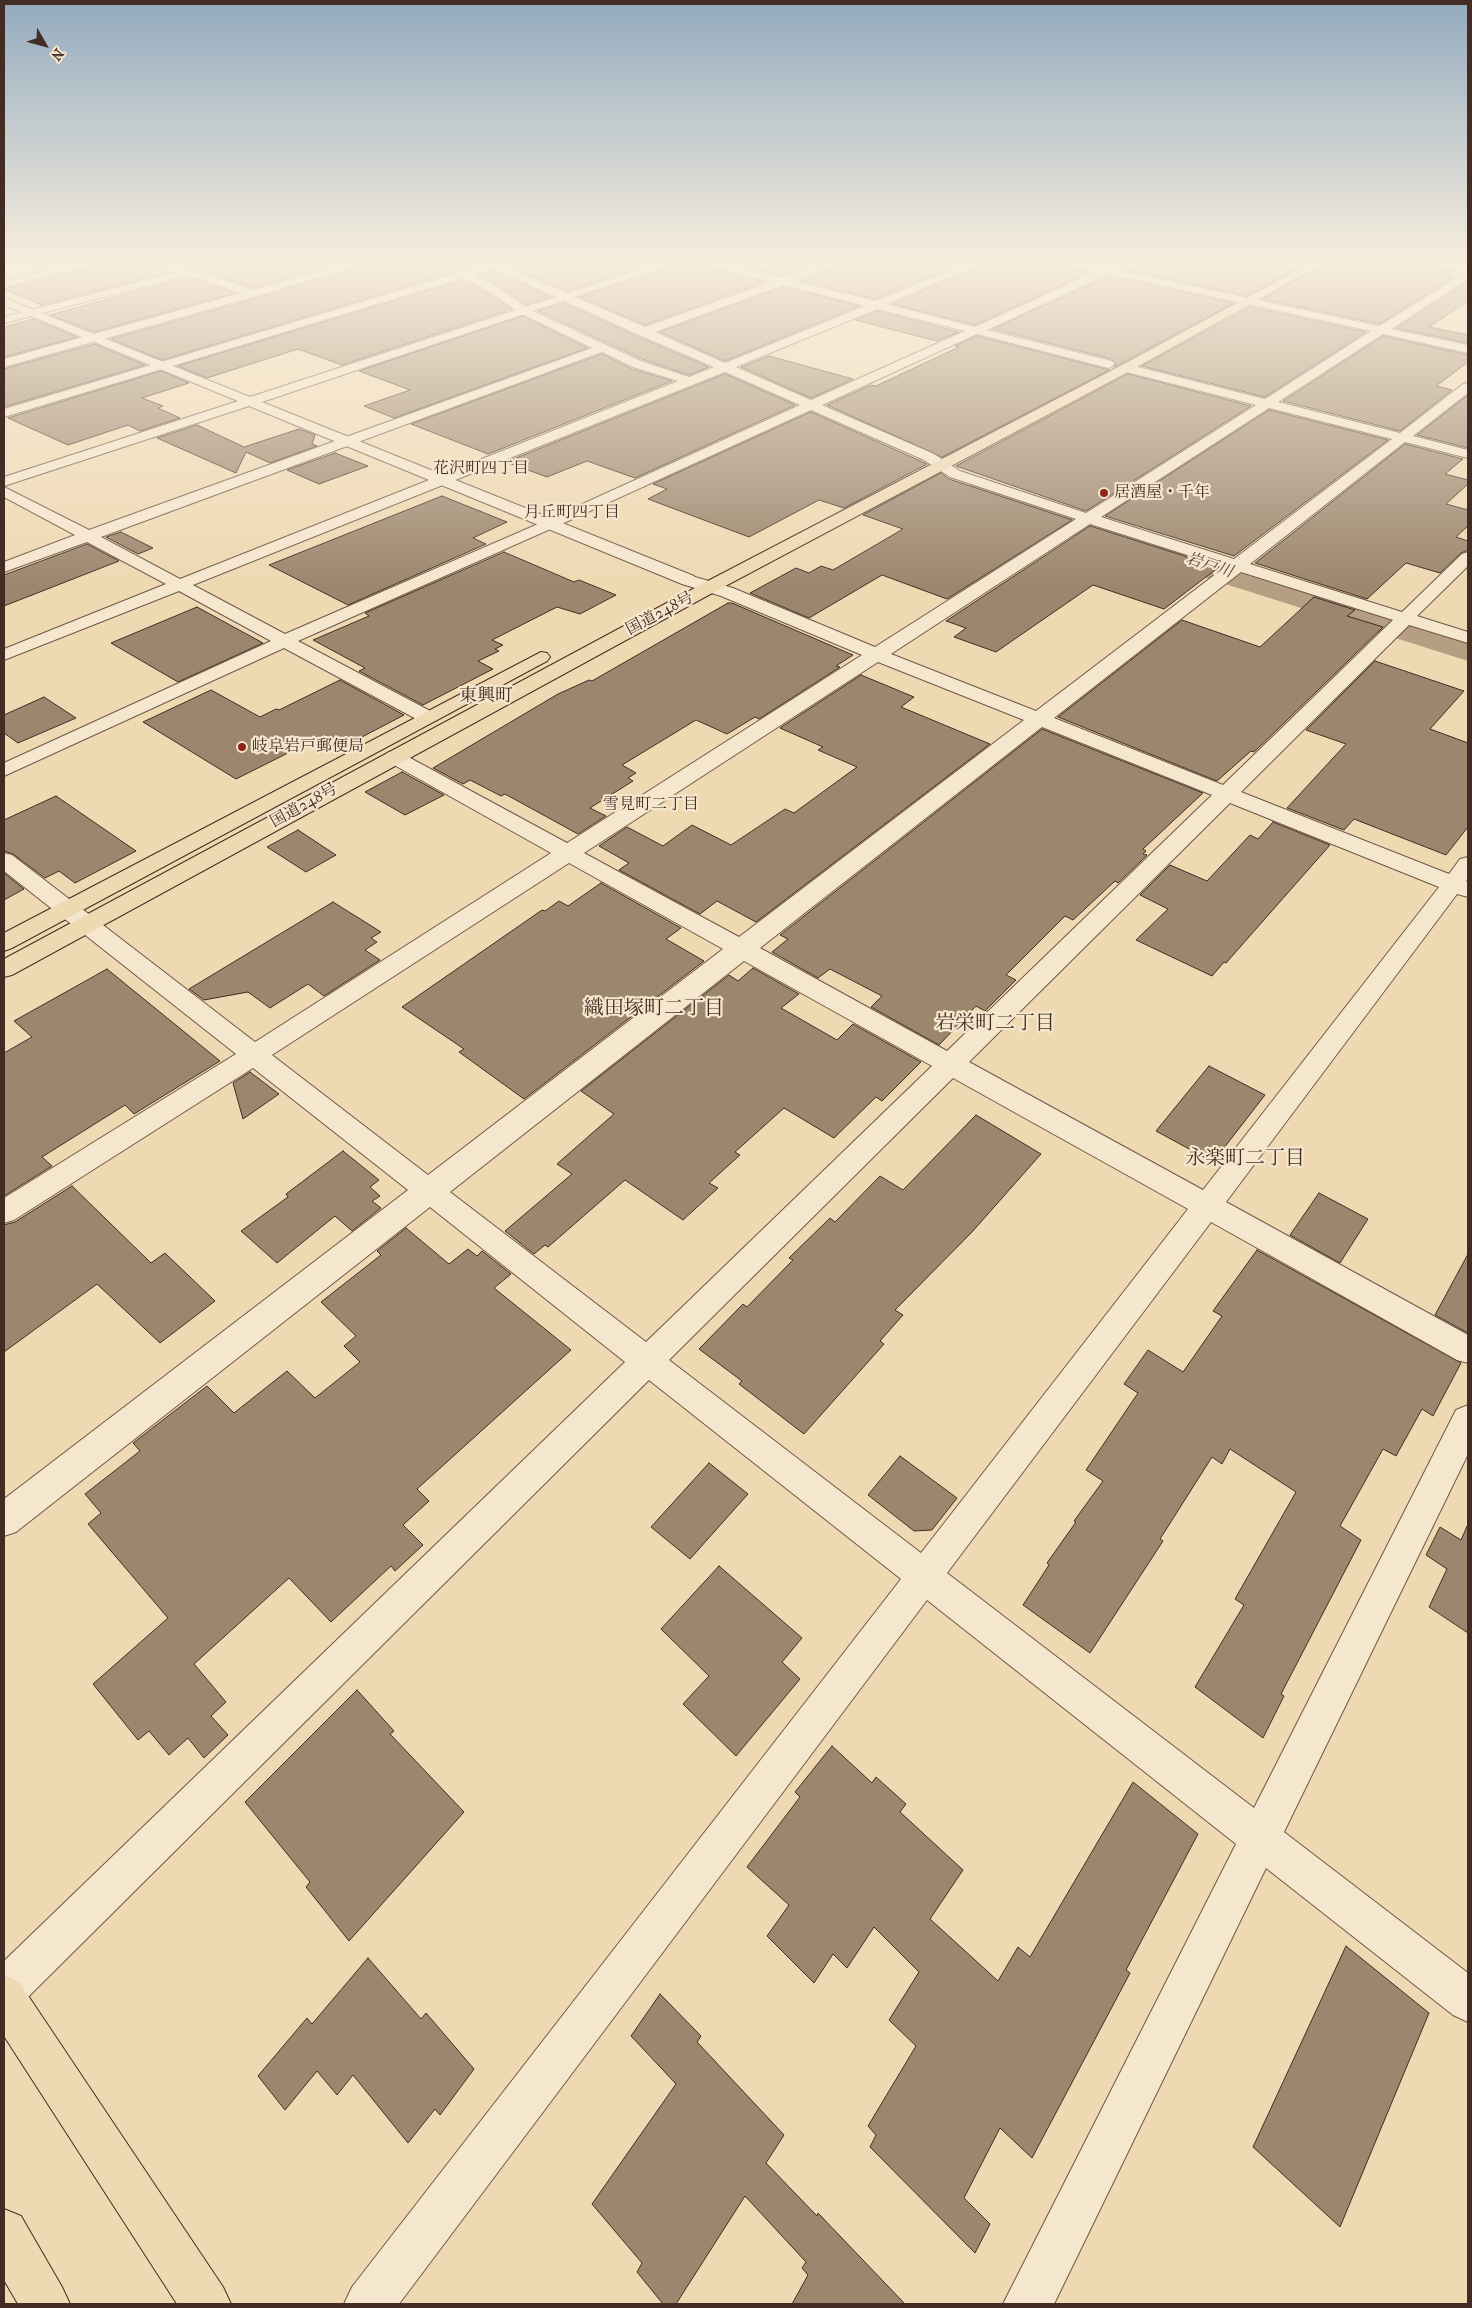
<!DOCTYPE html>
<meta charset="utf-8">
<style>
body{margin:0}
#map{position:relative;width:1472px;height:2308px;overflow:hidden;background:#efd9b3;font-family:"IM FELL French Canon",serif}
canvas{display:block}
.frame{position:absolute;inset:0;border:5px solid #432c23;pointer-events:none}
.north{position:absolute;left:20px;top:20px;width:50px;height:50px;-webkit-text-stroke:4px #f5e6ce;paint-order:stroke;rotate:128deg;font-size:14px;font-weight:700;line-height:20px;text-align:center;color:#432c23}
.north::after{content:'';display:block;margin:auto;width:18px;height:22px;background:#432c23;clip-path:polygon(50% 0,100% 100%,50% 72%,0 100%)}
</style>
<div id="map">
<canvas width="1472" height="2308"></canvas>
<div class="frame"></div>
<div class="north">N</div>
</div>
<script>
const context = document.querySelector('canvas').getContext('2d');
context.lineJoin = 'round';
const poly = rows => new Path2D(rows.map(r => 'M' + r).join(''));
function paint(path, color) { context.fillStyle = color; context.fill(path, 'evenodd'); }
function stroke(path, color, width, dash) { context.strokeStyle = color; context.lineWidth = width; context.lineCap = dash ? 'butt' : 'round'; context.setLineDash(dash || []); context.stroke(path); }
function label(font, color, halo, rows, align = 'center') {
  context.font = font + ' "IM FELL French Canon","Noto Serif JP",serif'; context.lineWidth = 4.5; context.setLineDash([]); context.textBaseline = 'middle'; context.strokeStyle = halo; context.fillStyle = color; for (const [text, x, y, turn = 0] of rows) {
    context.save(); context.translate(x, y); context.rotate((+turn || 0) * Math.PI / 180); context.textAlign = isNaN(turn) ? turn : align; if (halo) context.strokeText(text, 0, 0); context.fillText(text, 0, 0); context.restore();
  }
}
paint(poly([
 [980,483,1468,634,1468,661,967,502,962,494,967,486,980,483]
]), '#b59e82');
const building = poly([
 [27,263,65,263,37,271,27,267,27,263],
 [93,263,167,263,164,266,165,269,171,272,42,305,4,289,90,267,93,263],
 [176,263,343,263,253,288,176,263],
 [369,263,482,264,465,269,452,267,451,273,162,360,111,339,258,298,369,263],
 [510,263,654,263,567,291,508,266,510,263],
 [678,263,704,263,707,267,765,282,645,325,580,297,678,263],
 [732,263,816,263,782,276,732,263],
 [839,263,964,263,875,299,800,281,839,263],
 [985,263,1066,263,1069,267,1091,272,975,325,893,304,985,263],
 [1131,263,1307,263,1247,296,1123,269,1131,263],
 [1326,263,1429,263,1436,268,1455,271,1448,275,1455,277,1379,324,1263,299,1326,263],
 [494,271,551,297,526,305,498,285,479,275,494,271],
 [1109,276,1233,303,1114,367,1116,363,1112,359,993,329,1109,276],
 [188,277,235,293,94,332,50,315,188,277],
 [463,280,488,293,512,309,342,365,298,349,207,378,178,366,463,280],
 [1468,281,1468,301,1429,327,1468,335,1468,343,1396,328,1468,281],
 [783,287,859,306,725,361,660,332,783,287],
 [564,303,638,337,709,367,689,375,642,359,538,311,564,303],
 [1250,307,1366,332,1265,397,1142,366,1250,307],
 [877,311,959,332,937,341,855,320,877,311],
 [523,316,587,348,394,418,364,406,410,390,359,371,523,316],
 [33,319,77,337,4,357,4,327,33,319],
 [977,336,1109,370,942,457,827,405,871,385,876,386,959,347,955,346,977,336],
 [1383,336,1468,355,1468,362,1436,386,1452,390,1400,431,1283,401,1383,336],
 [94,344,145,365,4,407,4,369,94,344],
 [602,354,632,369,672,381,488,454,411,424,602,354],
 [769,356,853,379,811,398,741,367,769,356],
 [161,371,189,383,142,398,163,406,158,408,180,418,140,431,128,425,68,445,8,418,161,371],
 [725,374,795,405,635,478,587,461,547,477,506,462,725,374],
 [1128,374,1251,406,1086,511,956,466,1128,374],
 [1468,395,1468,448,1417,435,1468,395],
 [1269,410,1388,440,1234,556,1105,516,1269,410],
 [811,412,927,464,844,508,819,500,749,537,648,499,667,489,653,484,811,412],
 [197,425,244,447,299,429,315,435,312,444,317,446,270,463,246,452,236,473,157,438,197,425],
 [1405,444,1463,459,1445,474,1468,480,1468,484,1446,504,1468,510,1468,526,1456,537,1468,541,1468,550,1461,553,1440,573,1406,563,1367,599,1255,563,1405,444],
 [335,453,368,466,319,484,287,470,335,453],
 [941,473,949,479,1072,520,947,599,882,575,809,618,750,593,796,568,809,573,821,566,833,570,903,529,863,515,941,473],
 [442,496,507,522,473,538,486,544,348,605,269,565,442,496],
 [1090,526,1219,567,1164,609,1093,585,996,652,954,637,966,628,946,621,1090,526],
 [121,532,153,548,138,554,106,537,121,532],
 [87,544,119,561,4,606,4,575,87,544],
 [504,552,574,582,579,580,616,595,580,614,557,607,492,640,503,645,495,649,499,651,478,661,493,669,423,705,359,671,365,668,313,640,369,616,365,613,504,552],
 [1314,597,1355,610,1347,616,1383,627,1254,752,1251,751,1217,781,1058,717,1182,620,1260,647,1314,597],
 [728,603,732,603,853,655,836,666,840,667,759,719,755,717,727,734,696,720,622,765,636,773,628,778,633,781,590,808,606,816,578,834,505,794,501,796,470,780,463,784,433,768,558,694,589,680,592,681,728,603],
 [197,607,263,643,178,682,111,643,197,607],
 [1375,661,1464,691,1430,729,1468,743,1468,827,1446,855,1354,819,1344,830,1287,808,1346,744,1306,730,1375,661],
 [861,675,914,697,901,707,990,744,756,922,717,901,700,914,619,870,629,863,599,846,627,827,663,846,692,825,731,845,785,809,794,813,857,767,818,750,823,747,780,728,861,675],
 [340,680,404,715,341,748,322,736,236,779,143,722,211,690,260,717,276,709,279,710,340,680],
 [44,697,76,718,18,743,4,733,4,715,44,697],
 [1042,729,1203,793,1143,849,1146,851,1143,854,1147,855,1118,883,1115,881,1073,920,1065,916,1006,975,1016,980,985,1011,976,1006,939,1045,871,1007,882,996,830,969,818,978,772,952,788,939,780,935,1042,729],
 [402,772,444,795,405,815,365,792,402,772],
 [56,796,136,851,75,883,59,871,45,878,13,854,4,851,4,820,56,796],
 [1273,822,1330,845,1226,963,1224,962,1212,976,1136,940,1168,909,1140,895,1170,865,1207,881,1250,835,1258,839,1273,822],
 [298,830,336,855,306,872,267,847,298,830],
 [4,873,24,889,4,900,4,873],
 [601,883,681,928,666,939,704,961,524,1099,459,1052,464,1049,402,1007,542,910,545,911,559,901,568,906,601,883],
 [333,902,381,932,371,938,377,942,365,950,380,960,324,996,308,984,270,1008,248,992,204,1000,189,989,333,902],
 [753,968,799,994,781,1008,837,1040,853,1024,921,1062,882,1101,876,1097,834,1138,784,1108,735,1152,740,1155,709,1183,718,1188,683,1220,625,1180,548,1247,545,1245,534,1254,505,1231,572,1174,557,1164,614,1114,581,1091,729,975,738,981,753,968],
 [107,969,220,1061,134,1114,125,1105,42,1157,52,1166,4,1196,4,1053,32,1037,14,1021,107,969],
 [1209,1066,1265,1095,1213,1162,1156,1131,1209,1066],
 [250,1072,279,1094,243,1119,233,1083,250,1072],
 [976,1115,1041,1154,972,1232,895,1310,903,1315,880,1341,884,1344,804,1434,739,1384,742,1381,699,1349,743,1304,747,1307,793,1260,789,1258,830,1218,835,1222,880,1176,903,1190,976,1115],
 [343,1151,379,1180,370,1187,380,1196,372,1201,381,1208,352,1231,335,1216,277,1263,241,1231,288,1197,286,1194,343,1151],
 [72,1186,151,1263,165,1253,215,1301,160,1343,97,1284,4,1352,4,1225,15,1222,72,1186],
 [1319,1193,1368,1219,1340,1263,1290,1235,1319,1193],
 [406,1228,449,1264,468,1249,477,1256,482,1251,511,1274,494,1288,571,1350,417,1489,429,1501,403,1525,423,1545,395,1571,391,1566,331,1622,289,1578,194,1664,226,1702,211,1716,228,1735,204,1758,188,1738,169,1755,149,1731,138,1740,93,1684,168,1618,88,1524,101,1513,85,1494,140,1451,133,1443,207,1386,234,1413,287,1371,315,1398,360,1362,344,1346,356,1336,321,1302,381,1255,377,1251,406,1228],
 [1257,1250,1461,1363,1433,1416,1422,1409,1396,1456,1383,1449,1340,1526,1361,1540,1281,1694,1284,1696,1263,1738,1195,1687,1244,1605,1235,1599,1296,1492,1230,1449,1222,1464,1212,1457,1160,1539,1163,1541,1090,1653,1023,1605,1049,1565,1047,1563,1076,1522,1074,1521,1103,1481,1086,1470,1138,1393,1124,1384,1148,1350,1183,1372,1222,1316,1213,1311,1257,1250],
 [1468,1254,1468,1333,1435,1315,1468,1254],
 [900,1456,957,1498,932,1530,914,1531,868,1495,900,1456],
 [709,1463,748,1494,690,1559,651,1527,709,1463],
 [1468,1524,1468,1633,1429,1607,1447,1569,1426,1555,1440,1527,1461,1540,1468,1524],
 [719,1566,802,1638,782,1662,800,1679,736,1756,683,1704,709,1676,661,1629,719,1566],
 [357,1690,394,1731,390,1734,464,1812,349,1941,306,1887,310,1882,245,1802,357,1690],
 [832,1746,872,1783,876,1777,906,1804,900,1812,963,1870,930,1919,998,1981,1018,1947,1030,1957,1133,1782,1198,1834,1126,1970,1130,1973,1032,2158,1000,2128,964,2198,990,2224,975,2253,870,2147,876,2135,868,2126,916,2046,889,2020,919,1972,874,1927,847,1968,833,1954,814,1983,767,1936,789,1905,747,1867,800,1797,795,1792,832,1746],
 [1346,1946,1429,2013,1340,2227,1253,2147,1346,1946],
 [368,1958,421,2019,426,2013,474,2069,440,2115,435,2109,408,2143,353,2075,337,2095,317,2071,285,2110,258,2076,307,2018,312,2024,368,1958],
 [660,1994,701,2036,697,2042,784,2135,766,2163,817,2216,818,2213,905,2304,792,2304,808,2275,802,2268,806,2262,745,2196,676,2304,663,2304,637,2272,642,2263,592,2204,676,2084,631,2036,660,1994]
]);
paint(building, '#9c866e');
stroke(building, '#432c23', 1);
const minor = poly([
 [73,263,91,263,90,265,4,287,4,281,73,263],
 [170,263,253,290,350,263,367,263,257,296,4,367,4,359,241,293,188,275,4,323,4,317,177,272,167,268,166,266,170,263],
 [484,263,508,263,504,266,645,327,771,282,707,265,706,263,724,263,782,278,822,263,837,263,794,281,875,301,969,263,983,263,887,304,975,327,1097,271,1069,265,1068,263,1088,263,1106,267,1115,263,1129,263,1118,270,1379,326,1468,271,1468,279,1391,329,1468,345,1468,353,1383,334,1278,402,1400,433,1463,384,1468,383,1468,393,1413,436,1468,450,1468,458,1405,442,1250,564,1402,612,1462,554,1468,552,1468,566,1417,616,1468,632,1468,643,1409,625,1241,792,1449,874,1460,859,1468,857,1468,879,1466,881,1468,882,1468,897,1457,894,1226,1202,1468,1335,1468,1363,1457,1360,1211,1222,947,1573,1254,1808,1456,1410,1468,1405,1468,1454,1284,1832,1468,1973,1468,2022,1453,2015,1266,1868,1054,2304,1003,2304,1236,1844,927,1600,399,2304,344,2304,352,2287,901,1579,649,1380,19,2006,4,2013,4,1961,625,1362,430,1207,16,1532,4,1536,4,1499,408,1190,253,1068,14,1220,4,1223,4,1198,236,1054,4,871,4,853,12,855,255,1042,551,853,387,761,384,757,387,753,394,751,401,753,567,843,862,655,721,596,682,584,680,580,682,576,688,575,733,588,875,647,1076,519,950,477,924,460,811,410,555,527,298,641,434,713,437,717,434,721,427,723,420,721,284,648,4,776,4,763,271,641,179,591,4,660,4,649,166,584,87,542,4,572,4,562,75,535,4,497,4,487,89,530,592,348,520,313,489,291,463,278,4,417,4,409,455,274,452,271,453,269,465,271,485,265,484,263],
 [494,269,639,335,714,367,689,377,641,361,528,309,497,287,474,275,494,269],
 [1109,274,1371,331,1265,399,1126,364,1122,365,1120,368,1122,371,1256,405,1086,513,960,471,934,454,822,405,977,334,1108,368,1112,367,1114,364,1112,361,987,330,1109,274],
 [783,285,865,306,725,363,655,332,783,285],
 [877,309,965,331,811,400,736,367,877,309],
 [602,352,633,367,678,381,180,579,101,537,602,352],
 [725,372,800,405,545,521,285,634,193,585,725,372],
 [1269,408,1392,439,1234,559,1101,517,1269,408],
 [1090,524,1225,567,1036,711,891,654,1090,524],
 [1241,572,1393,620,1223,785,1054,718,1241,572],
 [878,662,1024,720,739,937,584,853,878,662],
 [1042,727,1212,795,947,1051,760,948,1042,727],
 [1230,803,1439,887,1203,1190,969,1062,1230,803],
 [569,863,723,949,428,1175,272,1055,569,863],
 [744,961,932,1066,646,1342,450,1192,744,961],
 [953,1078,1188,1209,921,1553,669,1360,953,1078]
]);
const tertiary = poly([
 [660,263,676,263,262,402,694,576,696,580,694,584,682,584,249,406,4,486,4,477,238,401,4,305,4,298,250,397,660,263],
 [1431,263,1454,263,1468,266,1468,272,1436,266,1431,263]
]);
const trunk = poly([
 [1311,263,1324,263,1130,371,716,591,12,975,4,977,4,959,704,583,1122,365,1311,263],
 [541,652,547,653,550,657,547,661,12,948,4,951,4,933,541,652],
 [4,1975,19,1982,223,2287,231,2304,177,2304,4,2036,4,1975],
 [4,2209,21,2216,62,2287,70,2304,18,2304,4,2280,4,2209]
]);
stroke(minor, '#6e5747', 2);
stroke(tertiary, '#6e5747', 2);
stroke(trunk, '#432c23', 2);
paint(minor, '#f5e6ce');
paint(tertiary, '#f5e6ce');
paint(trunk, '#efd9b3');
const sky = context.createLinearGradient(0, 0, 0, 586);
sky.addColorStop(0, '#93abbf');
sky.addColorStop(0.45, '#f8eedd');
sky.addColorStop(1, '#f8eedd00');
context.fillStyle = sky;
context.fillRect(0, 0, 1472, 586);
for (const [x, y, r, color] of [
 [1104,493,5,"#8f2418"],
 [242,747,5,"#8f2418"]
]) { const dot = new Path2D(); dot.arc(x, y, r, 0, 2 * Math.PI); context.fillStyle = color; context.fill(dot); stroke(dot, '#f5e6ce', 2); }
label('16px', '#432c23', '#f5e6ce', [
 ["花沢町四丁目",481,469],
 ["月丘町四丁目",572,513],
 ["雪見町二丁目",651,805]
]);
label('16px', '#432c23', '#f5e6ce', [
 ["居酒屋・千年",1114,493],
 ["岐阜岩戸郵便局",252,747]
], 'left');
label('italic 16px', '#60483b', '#f5e6ce', [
 ["岩戸川",1209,566,18]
]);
label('16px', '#432c23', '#f5e6ce', [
 ["国道248号",660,614,-28],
 ["国道248号",304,806,-29]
]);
label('18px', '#432c23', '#f5e6ce', [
 ["東興町",486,697]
]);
label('20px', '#432c23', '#f5e6ce', [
 ["織田塚町二丁目",654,1009],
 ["岩栄町二丁目",995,1024],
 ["永楽町二丁目",1245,1159]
]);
</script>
